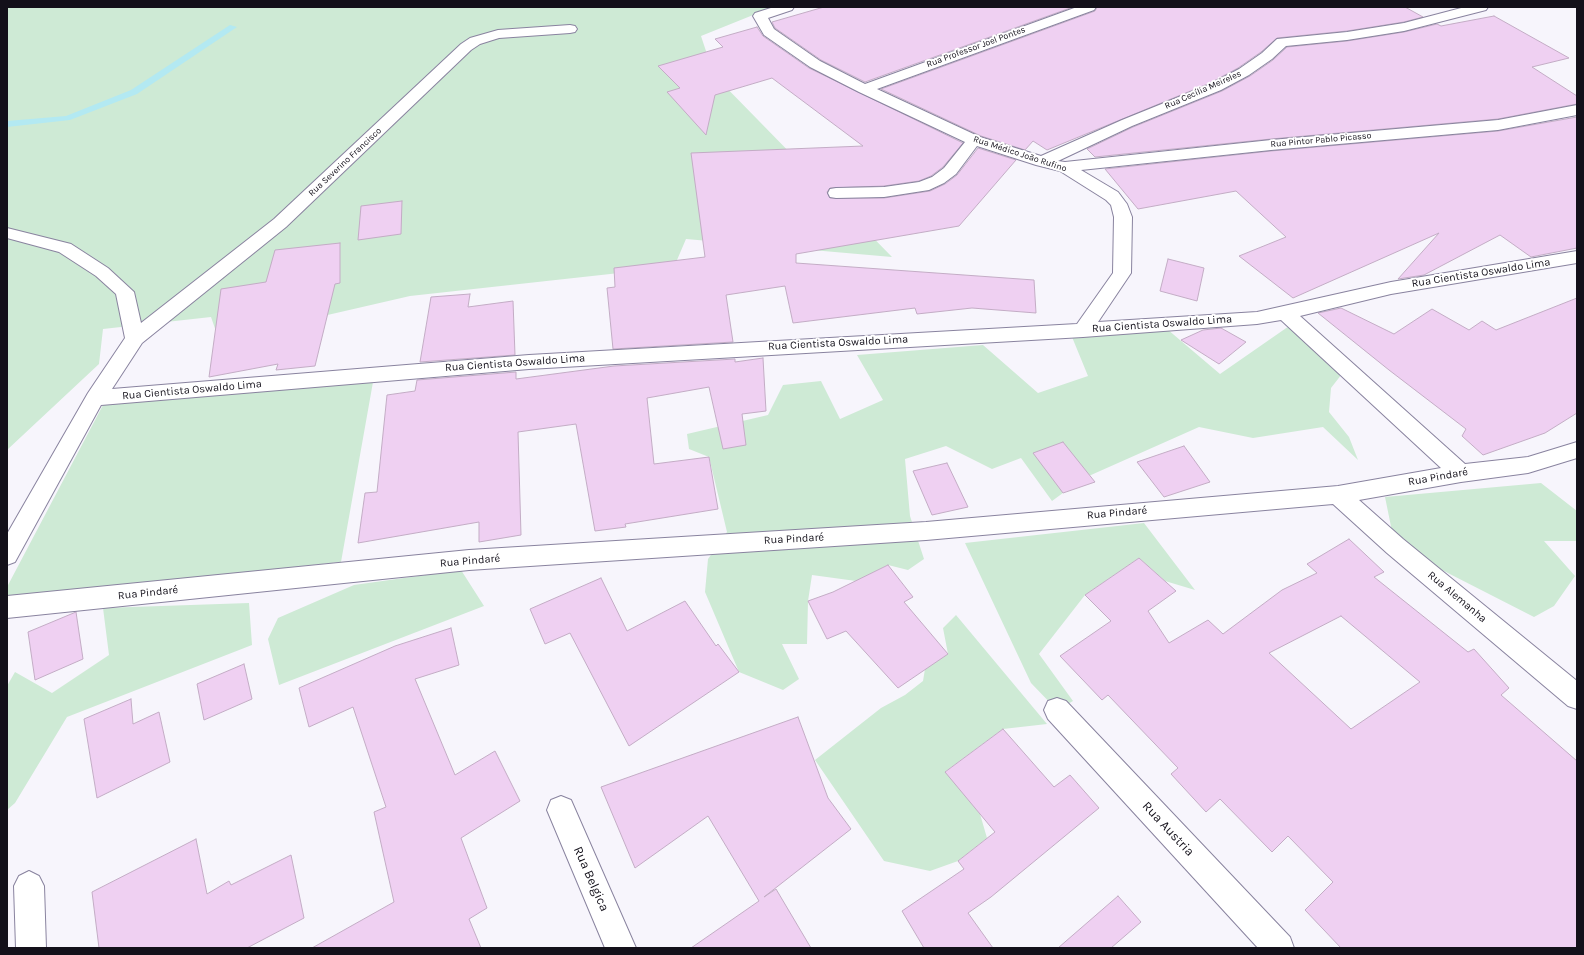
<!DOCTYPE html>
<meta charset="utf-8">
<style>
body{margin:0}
#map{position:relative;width:1584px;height:955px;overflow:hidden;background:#f7f5fc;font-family:Karla,sans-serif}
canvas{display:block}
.frame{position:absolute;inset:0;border:8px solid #13101a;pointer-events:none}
</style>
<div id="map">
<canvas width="1584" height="955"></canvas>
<div class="frame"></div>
</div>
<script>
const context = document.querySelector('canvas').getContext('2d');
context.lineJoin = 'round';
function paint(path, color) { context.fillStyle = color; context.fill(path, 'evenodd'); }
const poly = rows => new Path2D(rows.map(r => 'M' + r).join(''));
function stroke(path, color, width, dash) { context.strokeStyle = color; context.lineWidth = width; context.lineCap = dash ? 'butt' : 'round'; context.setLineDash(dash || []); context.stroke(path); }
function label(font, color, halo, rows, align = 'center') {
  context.font = font + ' Karla,sans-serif'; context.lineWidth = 4; context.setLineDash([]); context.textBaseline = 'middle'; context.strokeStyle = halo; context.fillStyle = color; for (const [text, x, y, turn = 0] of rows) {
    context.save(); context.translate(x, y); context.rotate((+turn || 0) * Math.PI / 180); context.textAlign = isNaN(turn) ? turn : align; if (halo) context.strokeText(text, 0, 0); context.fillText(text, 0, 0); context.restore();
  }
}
paint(poly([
 [7,7,773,7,701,36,714,75,892,257,686,239,674,267,410,296,219,340,211,317,103,329,99,364,7,450],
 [1292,324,1345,370,1331,388,1329,412,1349,437,1358,460,1323,427,1253,438,1199,427,1082,479,1052,501,1021,458,992,469,946,446,905,459,910,516,924,559,908,570,888,565,856,581,812,575,808,601,807,644,782,644,799,679,783,690,739,672,705,592,708,559,727,532,709,457,689,449,687,434,768,415,783,385,821,381,840,419,883,400,857,355,983,345,1038,393,1088,376,1072,337,1167,329,1220,374],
 [373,382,341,562,7,598,7,587,103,405],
 [1541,483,1577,511,1577,541,1544,541,1575,576,1554,606,1534,617,1395,546,1385,497],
 [1144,523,1195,590,1165,581,1139,558,1085,595,1039,654,1073,701,1057,710,1031,683,965,543],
 [461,570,484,606,279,685,268,639,278,618,354,585],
 [249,603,252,645,67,717,15,803,7,810,7,686,15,672,52,693,109,655,103,608],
 [956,615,1047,724,1003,729,946,771,980,814,987,838,958,861,930,871,884,861,815,760,881,708,905,695,923,681,925,669,948,654,943,628]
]), '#ceead5');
paint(poly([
 [230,25,237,27,137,94,70,120,7,127,7,121,66,116,131,90,230,25]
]), '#b3e9f2');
const building = poly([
 [824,7,1073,7,865,82,821,60,775,28,772,22,824,7],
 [1097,7,1405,7,1423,17,1404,22,1347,31,1277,38,1261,52,1238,68,1210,83,1047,150,1033,141,1025,150,981,136,881,89,1095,11,1097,7],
 [1494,16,1569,58,1532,67,1577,96,1577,104,1498,119,1271,139,1095,157,1087,149,1133,127,1222,91,1250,76,1273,60,1287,47,1347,41,1404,32,1437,24,1441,26,1494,16],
 [757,27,763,36,809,68,963,143,943,167,931,176,919,181,884,186,830,188,827,192,830,198,884,198,930,191,945,184,957,175,978,148,1016,160,959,226,796,254,796,263,1034,280,1036,313,972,308,917,314,915,308,793,323,785,286,726,295,733,342,613,349,607,288,615,287,614,268,705,257,691,153,863,146,772,78,715,95,706,135,667,92,680,88,658,66,723,47,715,39,757,27],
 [1577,117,1577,248,1531,257,1500,235,1424,275,1398,279,1439,233,1293,298,1239,256,1286,237,1236,191,1138,209,1105,169,1271,151,1498,131,1577,117],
 [402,201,401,234,358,240,361,206,402,201],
 [340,243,340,283,335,284,315,366,276,370,278,364,209,377,221,289,266,282,275,250,340,243],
 [1168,259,1204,268,1197,301,1160,291,1168,259],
 [470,294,468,307,513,301,515,355,420,362,431,297,470,294],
 [1577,298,1577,413,1545,433,1483,455,1462,436,1466,429,1389,370,1318,313,1341,308,1394,334,1432,309,1469,330,1482,321,1496,330,1577,298],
 [1221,328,1246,342,1219,364,1181,340,1203,330,1221,328],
 [763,358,766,411,742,414,746,445,723,449,709,387,647,398,654,464,709,457,718,509,625,524,626,527,595,531,576,424,518,432,521,535,479,542,479,522,358,543,365,493,377,492,387,395,415,391,417,380,516,372,516,379,614,366,735,359,735,362,763,358],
 [1063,442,1095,482,1063,493,1033,453,1063,442],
 [1184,446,1210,482,1164,497,1137,462,1184,446],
 [947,463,968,507,932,515,913,471,947,463],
 [1349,539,1384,572,1374,577,1468,652,1474,649,1509,688,1501,695,1577,761,1577,948,1341,948,1305,910,1333,882,1288,836,1272,852,1220,799,1206,812,1171,774,1178,768,1108,695,1102,700,1060,656,1111,621,1085,595,1139,558,1176,591,1148,611,1169,643,1208,620,1223,634,1282,590,1317,573,1307,564,1349,539],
 [1341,616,1420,682,1351,729,1269,653,1341,616],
 [888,565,913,597,904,602,948,654,898,688,846,631,827,639,808,601,833,592,888,565],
 [601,578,627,631,685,601,716,646,718,644,739,672,629,746,570,633,545,644,530,609,601,578],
 [76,612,83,659,35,680,28,632,76,612],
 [451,628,459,665,415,679,455,775,495,751,520,801,461,838,487,908,469,919,481,948,312,948,394,902,374,812,386,807,353,707,309,727,299,688,395,646,451,628],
 [244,664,252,699,204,720,197,684,244,664],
 [131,699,133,724,159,712,170,762,97,798,84,719,131,699],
 [798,717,828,798,851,829,764,897,776,889,811,948,691,948,759,901,708,816,635,868,601,787,798,717],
 [1003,729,1054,787,1070,775,1099,808,991,897,968,913,993,948,924,948,902,911,964,869,958,861,995,832,945,772,1003,729],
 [196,839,207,894,229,881,231,885,291,855,304,918,247,948,99,948,92,892,196,839],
 [1118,896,1141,922,1111,948,1058,948,1118,896]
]);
paint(building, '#efd0f2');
stroke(building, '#c3acc5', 1);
const minor = poly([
 [774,7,794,7,792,10,768,18,774,29,820,61,865,84,1077,7,1096,7,1094,10,877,89,980,137,1041,156,1122,120,1211,84,1239,69,1262,53,1277,39,1347,32,1404,23,1465,7,1488,7,1486,10,1404,31,1347,40,1286,46,1272,59,1249,75,1221,90,1132,126,1058,161,1065,162,1271,140,1498,120,1577,105,1577,115,1498,130,1271,150,1081,170,1118,192,1127,204,1132,217,1131,273,1098,322,1257,312,1391,282,1577,251,1577,263,1391,294,1300,316,1465,464,1528,457,1577,442,1577,458,1528,473,1461,482,1359,500,1403,539,1577,681,1577,709,1568,706,1387,553,1333,504,926,540,469,570,7,618,7,596,469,550,926,522,1338,486,1441,468,1281,320,1257,324,1083,337,529,369,101,405,15,562,7,565,7,534,88,393,125,338,116,294,96,276,59,252,7,238,7,228,71,244,108,268,134,292,141,323,274,219,461,44,470,38,498,30,570,25,575,26,577,29,575,32,570,33,499,38,480,44,471,50,286,227,142,343,112,389,529,355,1077,324,1113,273,1114,217,1111,205,1106,200,1060,171,1036,165,977,146,956,174,944,183,929,190,884,197,836,198,830,197,828,193,830,189,836,188,884,187,919,182,932,177,944,168,965,142,859,92,810,67,764,35,753,16,755,13,774,7],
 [1057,698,1066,701,1290,937,1294,948,1258,948,1048,719,1044,710,1048,701,1057,698],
 [561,796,571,800,636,948,605,948,547,810,551,800,561,796],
 [29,871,39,876,44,886,46,948,16,948,14,886,19,876,29,871]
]);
stroke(minor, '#89839f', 2);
paint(minor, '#fff');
label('9px', '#13101a', '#fff', [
 ["Rua Professor Joel Pontes",976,47,-20],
 ["Rua Cecília Meireles",1203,90,-24],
 ["Rua Pintor Pablo Picasso",1321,140,-5],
 ["Rua Médico João Rufino",1020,154,18],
 ["Rua Severino Francisco",345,162,-43]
]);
label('11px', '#13101a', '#fff', [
 ["Rua Cientista Oswaldo Lima",1481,273,-9],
 ["Rua Cientista Oswaldo Lima",1162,324,-4],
 ["Rua Cientista Oswaldo Lima",838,343,-3],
 ["Rua Cientista Oswaldo Lima",515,363,-4],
 ["Rua Cientista Oswaldo Lima",192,390,-5],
 ["Rua Pindaré",1438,477,-10],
 ["Rua Pindaré",1117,513,-5],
 ["Rua Pindaré",794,539,-3],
 ["Rua Pindaré",470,561,-5],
 ["Rua Pindaré",148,593,-6],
 ["Rua Alemanha",1457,597,40]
]);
label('13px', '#13101a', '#fff', [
 ["Rua Austria",1168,829,47],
 ["Rua Belgica",591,879,66]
]);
</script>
